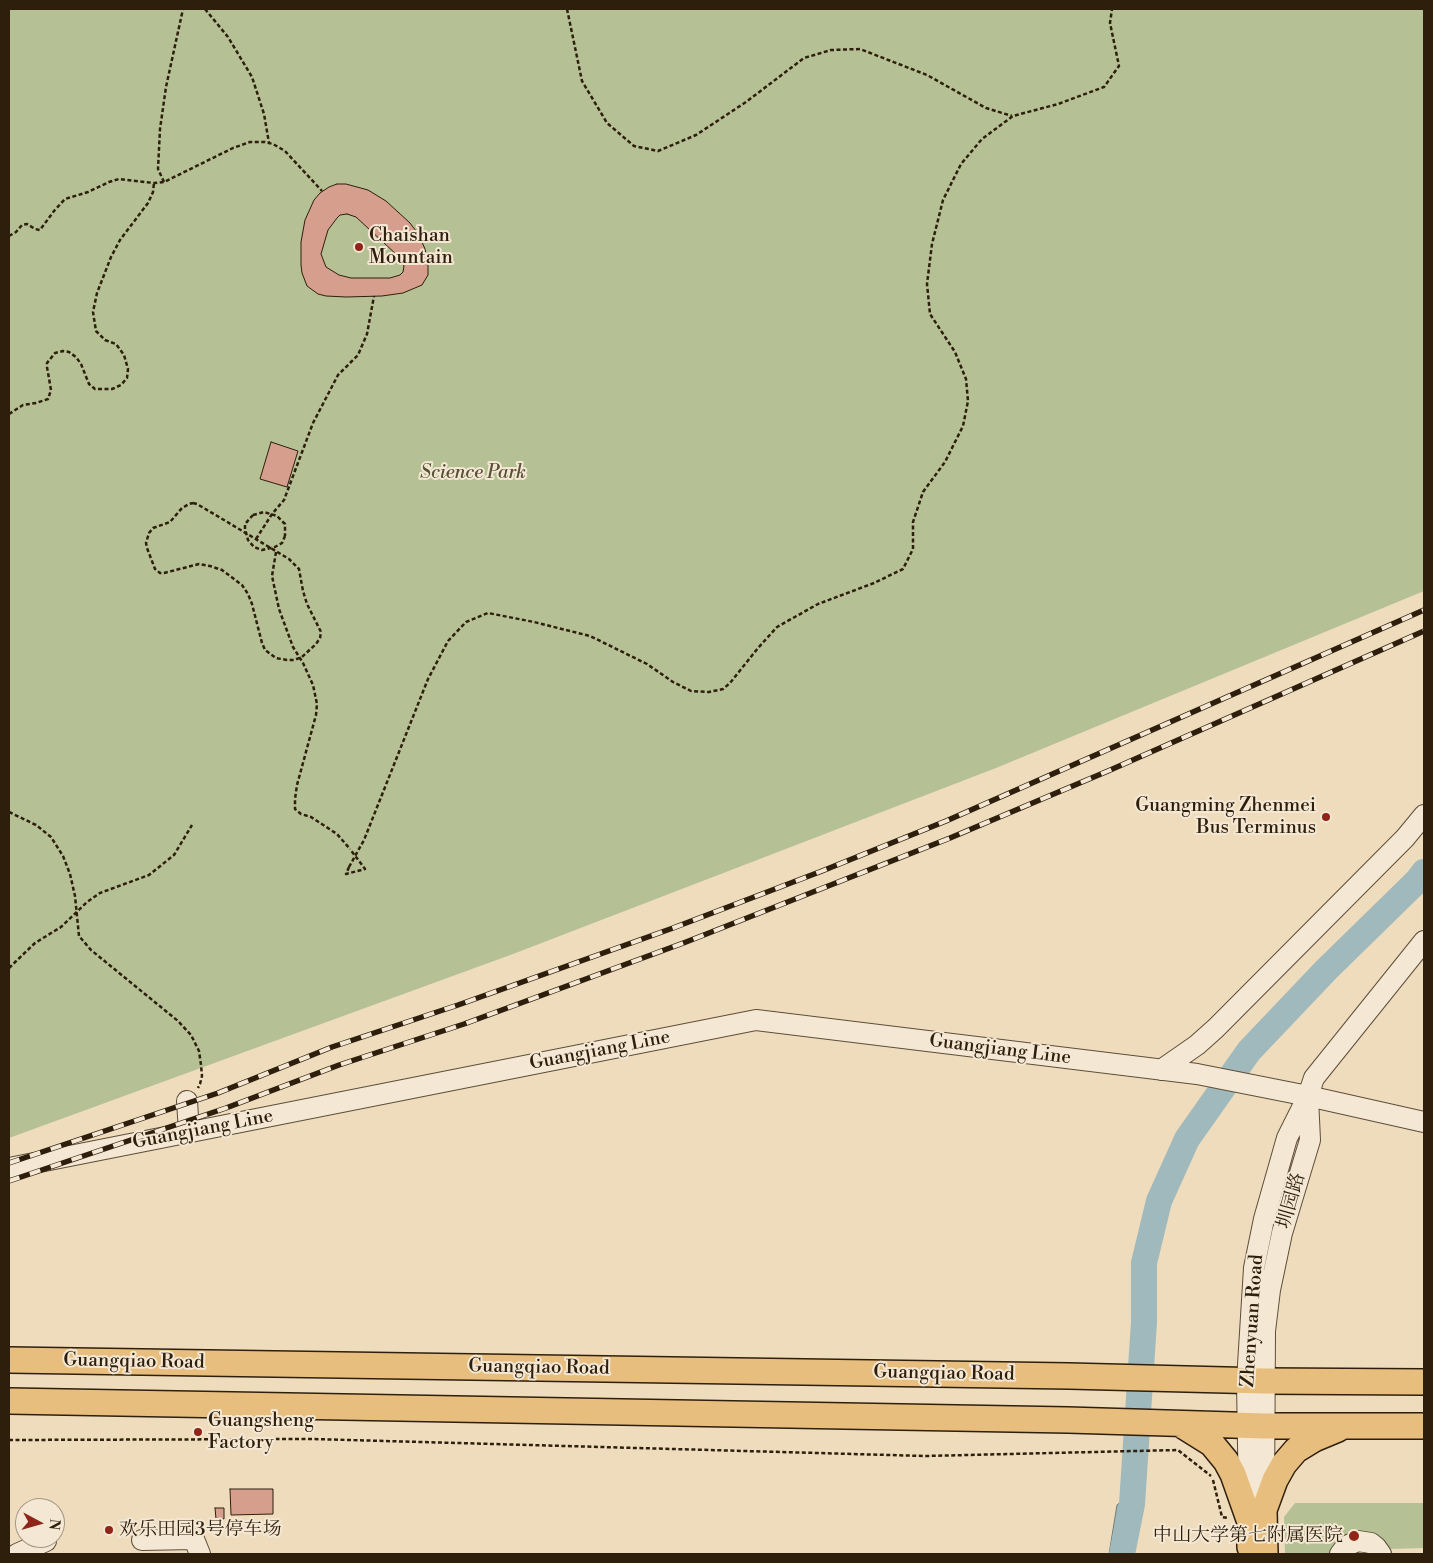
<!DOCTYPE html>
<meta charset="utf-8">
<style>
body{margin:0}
#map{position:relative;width:1433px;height:1563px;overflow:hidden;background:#eedcbd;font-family:"Libre Bodoni",serif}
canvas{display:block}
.frame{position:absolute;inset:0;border:10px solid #2e1f0d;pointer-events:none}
.north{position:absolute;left:15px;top:1498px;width:50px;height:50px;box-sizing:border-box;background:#f4e8d4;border:1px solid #a59884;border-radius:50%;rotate:96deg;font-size:14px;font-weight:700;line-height:20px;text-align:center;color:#2e1f0d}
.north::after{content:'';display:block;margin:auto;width:18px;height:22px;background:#8f2418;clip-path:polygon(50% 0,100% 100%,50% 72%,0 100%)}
</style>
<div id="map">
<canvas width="1433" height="1563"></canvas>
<div class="frame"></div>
<div class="north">N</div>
</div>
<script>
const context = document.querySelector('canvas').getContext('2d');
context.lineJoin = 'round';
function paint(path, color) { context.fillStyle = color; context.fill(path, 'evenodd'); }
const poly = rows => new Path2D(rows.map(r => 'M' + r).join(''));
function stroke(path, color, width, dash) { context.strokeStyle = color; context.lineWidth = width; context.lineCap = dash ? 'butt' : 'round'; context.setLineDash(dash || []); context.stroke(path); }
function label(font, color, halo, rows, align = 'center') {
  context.font = font + ' "Libre Bodoni","Noto Serif SC",serif'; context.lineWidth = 4; context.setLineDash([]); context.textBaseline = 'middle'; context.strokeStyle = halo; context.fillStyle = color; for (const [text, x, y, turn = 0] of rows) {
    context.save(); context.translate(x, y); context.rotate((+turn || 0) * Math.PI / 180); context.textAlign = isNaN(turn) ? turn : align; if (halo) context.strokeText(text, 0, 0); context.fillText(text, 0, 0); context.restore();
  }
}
paint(poly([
 [9,9,1424,9,1424,591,996,768,513,954,9,1138],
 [1295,1503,1424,1503,1424,1548,1388,1549,1382,1541,1332,1554,1285,1554,1284,1517]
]), '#b5c194');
const water = poly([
 [1126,1465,1139,1466,1138,1515,1133,1554,1109,1554,1117,1505,1125,1498,1126,1465]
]);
paint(water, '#9fb9bc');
stroke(water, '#727b76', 1);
stroke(poly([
 [1122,1554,1132,1504,1144,1322,1144,1263,1159,1201,1187,1139,1249,1051,1326,970,1417,881,1424,872]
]), '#9fb9bc', 26);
const building = poly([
 [337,184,346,184,368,190,386,201,410,223,419,235,425,249,428,266,428,275,422,285,403,293,382,296,346,297,326,296,318,294,307,286,302,273,301,265,301,242,305,220,314,200,320,193,329,187,337,184],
 [347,214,356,217,398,256,404,266,403,272,400,275,390,278,351,278,339,275,326,267,321,254,328,230,337,218,340,215,347,214],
 [271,442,298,451,287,487,260,479,271,442],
 [230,1489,273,1489,273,1514,231,1515,230,1489],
 [215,1508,224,1508,224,1519,216,1519,215,1508]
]);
paint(building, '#d69e8d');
stroke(building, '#2e1f0d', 1);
const minor = poly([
 [1161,1070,1197,1045,1216,1028,1405,838,1424,815],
 [187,1101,189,1132],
 [9,1168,756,1020,1197,1074,1308,1096,1424,1122],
 [1264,1501,1265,1331,1270,1290,1282,1233,1310,1140,1308,1098],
 [1249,1507,1247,1381,1254,1268,1264,1219,1287,1138,1308,1096,1314,1078,1424,941],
 [142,1540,194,1539,200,1554],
 [17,1554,46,1541],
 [1340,1554,1346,1546,1358,1541,1371,1543,1376,1547,1381,1554]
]);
const major = poly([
 [9,1360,1069,1376,1264,1381,1424,1382],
 [9,1401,1068,1420,1265,1426,1424,1426],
 [1180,1424,1212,1444,1226,1461,1233,1474,1250,1522,1250,1547],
 [1265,1554,1264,1510,1275,1480,1284,1464,1296,1450,1314,1439,1338,1429]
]);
stroke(minor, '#5e4e39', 22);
stroke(major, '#2e1f0d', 28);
stroke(poly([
 [205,9,228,37,252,77,264,114,269,143],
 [567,9,582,81,607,123,634,146,658,151,696,135,746,102,804,58,831,50,860,49,927,75,986,108,1012,116],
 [164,182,158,169,160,129,166,87,183,9],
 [9,236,16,232,22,225,27,224,35,229,40,230,54,211,65,199,88,192,109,182,119,179,154,183,164,182,233,148,250,142,265,142,273,144,285,151,322,191],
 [9,414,23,405,36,403,48,399,51,390,47,367,47,363,55,353,63,351,69,352,76,357,81,364,89,384,95,389,112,389,121,385,127,378,128,369,124,355,116,344,105,340,96,331,93,312,97,293,111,257,120,240,148,203,153,192,154,183],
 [253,515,264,512,277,516,285,524,285,536],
 [256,539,272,514,284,500,313,423,338,375,358,355,367,334,374,296],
 [276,552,272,576,279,609,293,647,303,663,313,685,317,704,316,715,297,785,295,799,295,809,301,814,311,817,337,834,350,849],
 [9,812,36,825,51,837,63,856,70,874,75,896,79,936,91,950,178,1021,191,1035,199,1051,201,1065,202,1076,200,1084,198,1088],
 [349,867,364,840,428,679,448,641,466,622,488,613,534,622,590,636,647,664,673,682,691,691,709,692,723,689,730,683,758,648,777,627,818,604,874,583,903,569,913,549,913,522,923,492,945,462,963,426,968,401,966,379,955,352,930,314,927,284,932,244,943,200,961,164,982,139,1013,116,1058,104,1104,87,1119,66,1110,23,1112,9],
 [9,968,35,943,61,927,87,902,100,893,149,875,174,855,192,825],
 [9,1440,313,1439,925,1456,1178,1450,1211,1476],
 [1213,1480,1222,1517,1228,1518]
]), '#2e1f0d', 2.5, [4, 2.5]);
stroke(minor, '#f4e8d4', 20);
stroke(major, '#e7be7e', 25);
const rail = poly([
 [9,1163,218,1093,332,1047,458,1005,673,928,822,871,946,821,1424,610],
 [9,1181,226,1108,339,1065,464,1024,686,942,950,838,1108,771,1424,631]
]);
stroke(rail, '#2e1f0d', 5.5);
stroke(rail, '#f4e8d4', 4, [11]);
stroke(poly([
 [193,503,197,504,219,517,289,559,299,569,303,591,307,604,321,632,320,638,316,644,302,657,294,660,287,660,276,658,265,650,262,643,252,604,248,594,242,585,222,570,210,566,199,564,164,573,160,573,155,569,147,548,146,543,149,533,153,528,170,522,182,508,189,504,193,503],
 [253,515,245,524,245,529,248,540,254,547,262,550,275,547,282,543,285,536],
 [349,867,346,874,365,869,350,849]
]), '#2e1f0d', 2.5, [4, 2.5]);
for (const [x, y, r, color] of [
 [359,247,5,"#8f2418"],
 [1326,817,5,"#8f2418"],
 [198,1432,5,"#8f2418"],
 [109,1530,5,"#8f2418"],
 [1354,1536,6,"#8f2418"]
]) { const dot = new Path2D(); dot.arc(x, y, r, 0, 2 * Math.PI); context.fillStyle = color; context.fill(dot); stroke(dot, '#f4e8d4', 2); }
label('19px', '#2e1f0d', '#f4e8d4', [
 ["Chaishan",369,236],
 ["Mountain",369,258],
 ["Guangming Zhenmei",1316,806,"right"],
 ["Bus Terminus",1316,828,"right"],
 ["Guangsheng",208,1421],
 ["Factory",208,1443],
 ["欢乐田园3号停车场",119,1530],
 ["中山大学第七附属医院",1343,1536,"right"]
], 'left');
label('italic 19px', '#565036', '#f4e8d4', [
 ["Science Park",473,473]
]);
label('19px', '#2e1f0d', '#f4e8d4', [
 ["Guangjiang Line",1000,1050,7],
 ["Guangjiang Line",600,1051,-11],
 ["Guangjiang Line",203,1130,-11],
 ["圳园路",1292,1201,-74],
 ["Zhenyuan Road",1253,1321,-86],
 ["Guangqiao Road",134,1362,1],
 ["Guangqiao Road",539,1368,1],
 ["Guangqiao Road",944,1374,1]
]);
</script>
